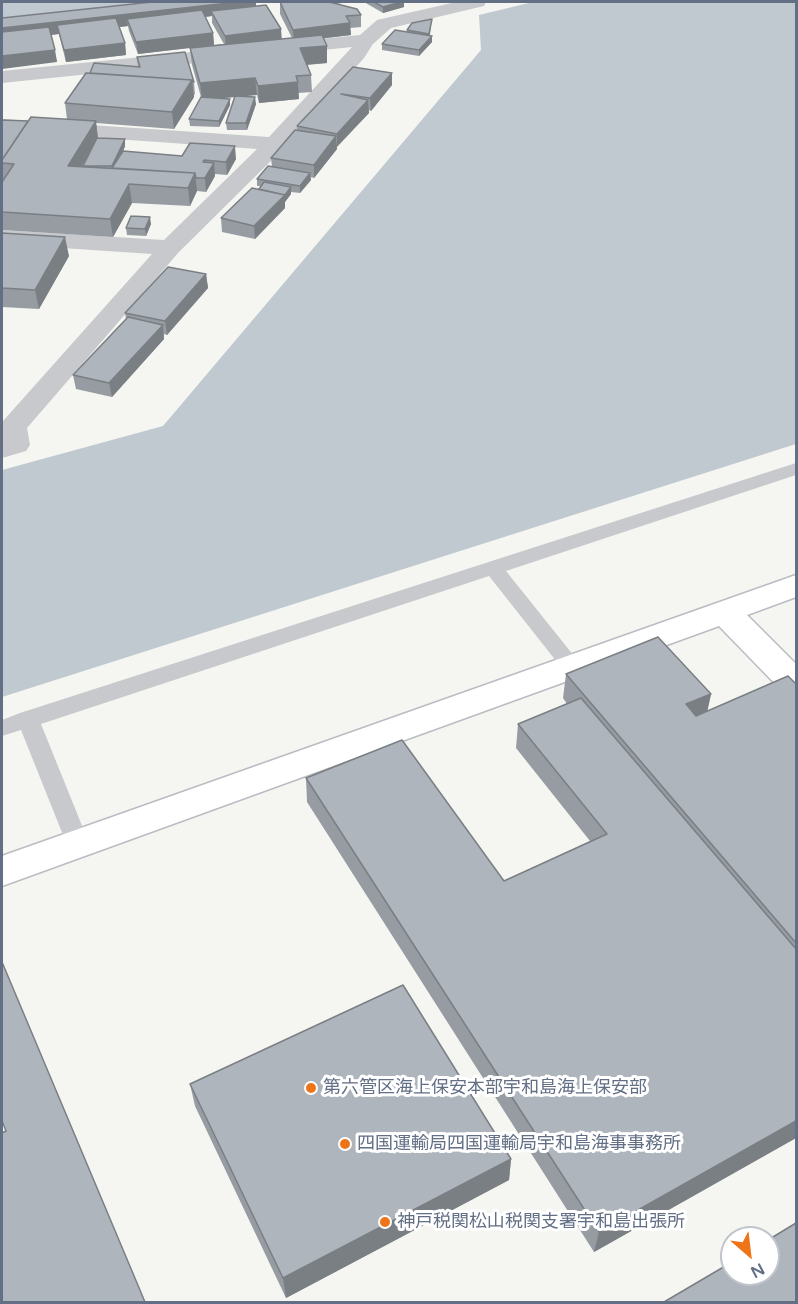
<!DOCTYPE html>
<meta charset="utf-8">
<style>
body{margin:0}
#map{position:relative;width:798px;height:1304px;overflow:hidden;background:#f5f6f1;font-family:"Varela Round",sans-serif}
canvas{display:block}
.frame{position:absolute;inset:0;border:3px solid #626f85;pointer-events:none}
.north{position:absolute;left:720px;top:1226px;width:60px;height:60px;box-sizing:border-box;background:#fff;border:2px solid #c0c5ce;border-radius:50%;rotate:152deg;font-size:16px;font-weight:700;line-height:24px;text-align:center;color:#626f85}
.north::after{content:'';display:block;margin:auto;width:21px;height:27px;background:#ef7418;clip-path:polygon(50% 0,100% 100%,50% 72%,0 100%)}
</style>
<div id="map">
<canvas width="798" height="1304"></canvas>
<div class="frame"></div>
<div class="north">N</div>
</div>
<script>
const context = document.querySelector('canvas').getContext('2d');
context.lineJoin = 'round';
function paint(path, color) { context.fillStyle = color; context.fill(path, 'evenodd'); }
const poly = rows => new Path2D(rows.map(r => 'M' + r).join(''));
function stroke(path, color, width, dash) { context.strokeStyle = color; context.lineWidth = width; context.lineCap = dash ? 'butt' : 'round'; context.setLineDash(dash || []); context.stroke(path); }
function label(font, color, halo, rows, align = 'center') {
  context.font = font + ' "Varela Round","Noto Sans JP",sans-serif'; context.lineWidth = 6; context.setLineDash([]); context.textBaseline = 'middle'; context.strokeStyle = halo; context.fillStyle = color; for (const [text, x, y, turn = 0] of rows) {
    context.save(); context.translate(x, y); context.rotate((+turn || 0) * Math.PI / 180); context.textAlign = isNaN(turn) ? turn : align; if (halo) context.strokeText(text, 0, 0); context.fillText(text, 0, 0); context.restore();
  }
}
paint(poly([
 [2,2,238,2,2,28],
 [533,2,796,2,796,444,2,697,2,470,163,426,481,50,479,15]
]), '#c0c9d0');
const secondary = poly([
 [796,575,796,597,747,615,796,664,796,696,784,693,719,626,2,886,2,856,796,575]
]);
stroke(secondary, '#b9bcc2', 3);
paint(poly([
 [796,463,796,475,506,571,582,666,578,671,571,674,564,671,489,576,41,724,89,843,85,850,77,852,69,850,21,730,2,736,2,720,20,713,796,463]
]), '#c7c9cd');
paint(poly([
 [456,2,486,2,484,6,391,28,373,44,364,58,283,149,178,253,27,428,30,445,26,451,2,458,3,421,152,254,2,244,2,230,164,240,257,149,2,131,2,119,269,137,352,47,2,83,2,71,360,35,377,20,456,2]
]), '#c7c9cd');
paint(secondary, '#fff');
paint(poly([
 [280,2,348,2,336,4,361,15,361,27,350,28,351,35,324,38,327,63,307,65,311,75,312,92,298,93,299,99,259,103,257,95,241,96,256,104,247,130,227,130,226,123,235,97,221,98,230,105,219,127,190,126,189,119,201,97,192,65,190,48,138,54,129,31,128,26,119,27,125,43,126,55,66,62,59,34,51,35,57,62,2,18,256,6,281,29,281,39,292,38,280,14],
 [212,16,212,23,224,44,214,45,213,33,205,17],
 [364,2,404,2,404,7,383,13],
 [431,25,430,35,432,36,432,42,419,56,382,50,382,44,407,32,407,30],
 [137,57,194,82,195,95,194,94,194,97,174,129,96,123,98,138,125,139,125,146,123,152,236,159,227,175,215,174,215,176,206,192,197,191,190,206,132,203,113,237,2,230,2,182,3,180,3,178,2,180,2,120,28,121,67,119,65,103,90,73,138,67],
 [392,73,392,85,371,111,368,110,369,113,337,146,337,149,314,178,310,177,311,180,300,193,291,192,291,194,285,202,285,208,255,239,222,232,221,218,259,189,261,186,257,186,257,179,272,167,271,158,297,130,297,126],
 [151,224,146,236,127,235,126,228],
 [2,233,69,256,39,309,2,307],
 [206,274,208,288,167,335,164,334,164,339,112,397,76,389,73,375,126,319,125,313],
 [566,674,711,694,707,711,796,684,796,1138,594,1252,307,802,306,778,504,881,590,841,516,748,518,724,567,704,563,698],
 [190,1084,511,1159,509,1180,286,1298,195,1106]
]), '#969ca2');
paint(poly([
 [238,2,256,2,256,11,211,11,212,16,130,26,127,19,128,26,60,34,57,25,59,34,2,40,2,28],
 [297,2,348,2,287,9],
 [401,2,404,2,404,7,383,13,383,7],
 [432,19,429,39,432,36,432,42,419,56,419,50,429,39],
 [350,23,351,35,294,42,293,30],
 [281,29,282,41,226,48,225,36],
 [213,33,214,45,138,54,136,42],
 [125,43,126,55,66,62,64,50],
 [327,46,327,63,301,65,300,48],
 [55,50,57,62,2,69,2,56],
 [392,73,392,85,371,111,370,98],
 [255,78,257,95,202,100,200,83],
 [192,80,194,97,174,129,172,112],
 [298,82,299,99,259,103,258,86],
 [255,97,256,104,247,130,246,123],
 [230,99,230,105,219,127,219,121],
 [368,100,369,113,337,147,337,134],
 [96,121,98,139,71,184,68,166],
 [336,136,337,149,314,178,314,165],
 [125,139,125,146,114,171,112,171,112,166],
 [235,146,236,159,227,175,226,162],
 [214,163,215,176,206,192,205,178],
 [195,173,197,191,190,206,188,188],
 [310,173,311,180,300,193,300,186],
 [129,184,132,203,113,237,110,219],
 [291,187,291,194,285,202,285,208,255,239,254,226],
 [150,217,151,224,146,236,145,229],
 [65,237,69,256,39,309,35,290],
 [206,274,208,288,167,335,165,321],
 [163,325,164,339,112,397,109,383],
 [711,694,706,718,681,728,686,704],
 [796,1121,796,1138,594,1252,599,1232],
 [511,1159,509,1180,286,1298,283,1278]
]), '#7a7f84');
const building = poly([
 [152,2,238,2,2,28,2,18,152,2],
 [280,2,329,2,357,9,361,15,346,16,350,23,293,30,280,2],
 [374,2,401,2,383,7,374,2],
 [266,5,281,29,225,36,211,11,266,5],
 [202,10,213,33,136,42,127,19,202,10],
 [116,18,125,43,64,50,57,25,116,18],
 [432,19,429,34,407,30,412,23,432,19],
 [49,27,55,50,2,56,2,32,49,27],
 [395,30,432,36,419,50,382,44,395,30],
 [322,35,327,46,300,48,311,75,296,76,298,82,258,86,255,78,200,83,190,48,322,35],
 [185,52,194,82,193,82,192,80,90,73,94,63,140,67,137,57,185,52],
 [353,67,392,73,370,98,341,94,368,100,337,134,297,126,353,67],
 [86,73,192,80,172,112,65,103,86,73],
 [235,96,255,97,246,123,226,123,235,96],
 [201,97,230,99,219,121,189,119,201,97],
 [31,117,96,121,68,166,195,173,188,188,129,184,110,219,2,212,2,182,14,164,2,163,2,160,31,117],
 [2,120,28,121,2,160,2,120],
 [295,130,336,136,314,165,271,158,295,130],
 [97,138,125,139,112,166,83,166,97,138],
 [190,143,235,146,226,162,204,160,203,162,214,163,205,178,196,178,195,173,112,168,123,151,182,156,190,143],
 [268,166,310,173,300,186,257,179,268,166],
 [264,182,291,187,285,195,259,189,264,182],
 [252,188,285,195,254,226,221,218,252,188],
 [131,216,150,217,145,229,126,228,131,216],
 [2,233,65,237,35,290,2,288,2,233],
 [168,267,206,274,165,321,125,313,168,267],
 [128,317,163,325,109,383,73,375,128,317],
 [658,637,711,694,686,704,696,716,788,676,796,684,796,943,566,674,658,637],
 [581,698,796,949,796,1121,599,1232,306,778,402,740,504,881,607,834,518,724,581,698],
 [2,962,145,1302,2,1302,2,1133,6,1131,2,1121,2,962],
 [403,985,511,1159,283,1278,190,1084,403,985],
 [796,1223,796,1302,664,1302,732,1262,732,1274,768,1274,768,1240,796,1223]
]);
paint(building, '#afb5bc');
stroke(building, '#7a7f84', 1.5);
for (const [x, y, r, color] of [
 [311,1088,6,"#ef7418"],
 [345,1144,6,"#ef7418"],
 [385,1222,6,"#ef7418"]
]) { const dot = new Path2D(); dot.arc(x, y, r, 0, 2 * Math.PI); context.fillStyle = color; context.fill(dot); stroke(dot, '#fff', 2); }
label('18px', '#626f85', '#fff', [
 ["第六管区海上保安本部宇和島海上保安部",323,1088],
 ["四国運輸局四国運輸局宇和島海事事務所",357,1144],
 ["神戸税関松山税関支署宇和島出張所",397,1222]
], 'left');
</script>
